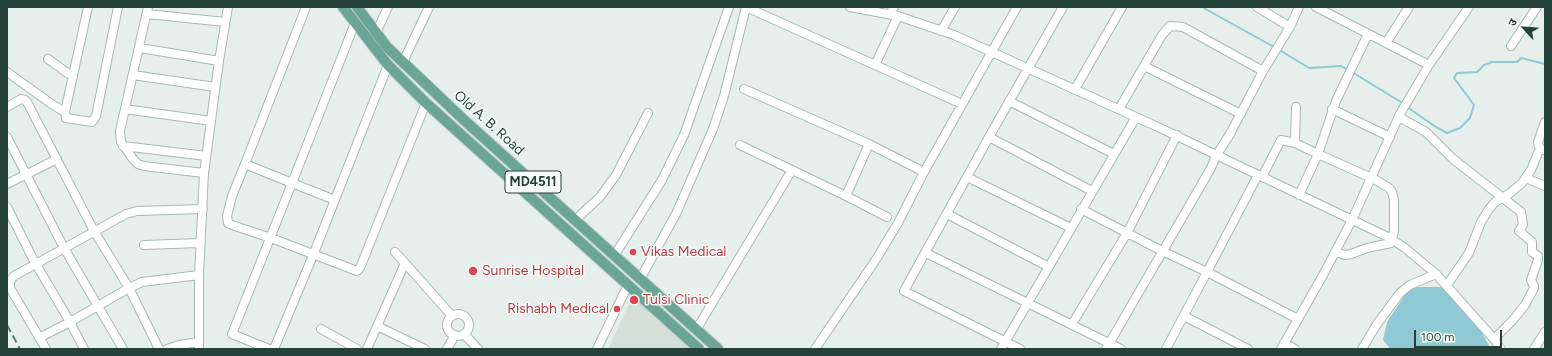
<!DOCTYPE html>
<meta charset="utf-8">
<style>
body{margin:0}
#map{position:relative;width:1552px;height:356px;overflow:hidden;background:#e6efeb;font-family:Figtree,"Noto Sans Devanagari",sans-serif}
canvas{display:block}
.frame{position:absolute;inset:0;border:8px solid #24423a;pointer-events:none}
.north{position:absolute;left:1504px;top:8px;width:40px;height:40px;-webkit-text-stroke:3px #f7fbf9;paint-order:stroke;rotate:296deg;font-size:11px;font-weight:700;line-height:16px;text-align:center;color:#24423a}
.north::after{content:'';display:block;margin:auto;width:14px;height:18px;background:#24423a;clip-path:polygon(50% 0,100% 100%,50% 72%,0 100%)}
.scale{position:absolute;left:1414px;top:330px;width:88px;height:18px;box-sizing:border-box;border:2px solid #24423a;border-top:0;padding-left:5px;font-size:12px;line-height:14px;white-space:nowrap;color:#24423a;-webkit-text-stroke:3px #f7fbf9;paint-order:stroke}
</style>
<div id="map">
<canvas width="1552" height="356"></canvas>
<div class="frame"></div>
<div class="north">उ</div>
<div class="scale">100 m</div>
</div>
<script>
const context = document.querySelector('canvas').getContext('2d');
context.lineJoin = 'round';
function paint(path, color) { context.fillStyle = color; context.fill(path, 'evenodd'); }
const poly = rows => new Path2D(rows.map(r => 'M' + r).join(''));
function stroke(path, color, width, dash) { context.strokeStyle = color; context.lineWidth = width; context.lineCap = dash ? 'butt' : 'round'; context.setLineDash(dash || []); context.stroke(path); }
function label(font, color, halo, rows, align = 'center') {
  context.font = font + ' Figtree,sans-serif'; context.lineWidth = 3; context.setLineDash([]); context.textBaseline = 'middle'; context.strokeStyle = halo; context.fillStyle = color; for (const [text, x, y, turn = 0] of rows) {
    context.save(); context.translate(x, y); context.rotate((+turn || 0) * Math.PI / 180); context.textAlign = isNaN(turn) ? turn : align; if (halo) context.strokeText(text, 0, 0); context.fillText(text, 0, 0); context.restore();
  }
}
paint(poly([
 [634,293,696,349,608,349]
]), '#d4dfda');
paint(poly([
 [1410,287,1442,287,1481,331,1491,349,1388,349,1389,347,1383,340,1387,322]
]), '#8ec9d4');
stroke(poly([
 [1202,7,1274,47],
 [1278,49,1309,68,1341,66,1348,70],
 [1352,72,1404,104],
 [1407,107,1436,127,1447,133,1460,128,1470,118,1474,105,1454,78,1457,73,1477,72,1484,65,1492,62,1517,62,1521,58,1545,64]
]), '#8ec9d4', 2);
const minor = poly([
 [88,7,65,112,66,118,92,122,96,116,118,7],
 [148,7,120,131,121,142,133,159,138,164,144,166,204,173],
 [850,7,898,16,954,35,1158,127,1390,238,1405,248,1436,274],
 [147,14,225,22],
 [890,14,894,7],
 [1290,27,1299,7],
 [941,31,955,7],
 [376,33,388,7],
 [1386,43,1409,7],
 [1511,46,1537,7],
 [140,48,219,61],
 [48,59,73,77],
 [403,62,429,7],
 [875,65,898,16],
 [1429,65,1469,7],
 [1144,66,1241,114],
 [7,72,53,105,65,112],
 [133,75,215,87],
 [744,89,869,144],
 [1075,89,1122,7],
 [1009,101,1114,154],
 [7,107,21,99,25,100,27,102,94,231,129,288,159,349],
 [125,109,211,121],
 [1119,109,1162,35,1170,26,1183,27,1263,71],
 [1332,109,1390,137],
 [1399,117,1426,132,1453,159,1521,212,1523,225,1519,231,1532,242,1532,252,1538,256,1538,260,1531,280,1534,286,1534,288,1525,305,1513,320,1494,339],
 [7,137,64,248,123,349],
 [989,137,1092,191],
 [1295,143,1296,107],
 [740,145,846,196],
 [123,146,206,156],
 [1540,150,1538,142,1545,122],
 [245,164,232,196,227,216,228,223,232,225,271,238,357,271,360,268,426,103],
 [924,172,1017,7],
 [1258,175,1207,272,1298,319],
 [967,177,1071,228],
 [1262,177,1281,140,1295,143,1318,154,1336,101,1368,34],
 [1526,178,1545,186],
 [7,184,57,159],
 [1299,195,1318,154,1376,180,1389,188,1392,192,1394,200,1394,231,1391,243,1367,248,1351,254,1345,255,1335,252],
 [335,200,292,183,355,23],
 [7,207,33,259,70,322,129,288,142,282,199,275],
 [1081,209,1162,251,1207,272,1166,349],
 [947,214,1049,267],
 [575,220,600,197,616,175,648,113],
 [144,245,200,243],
 [395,252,405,263],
 [926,253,1121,349],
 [614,256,662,180,684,135,729,7],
 [640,279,676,214,713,129,724,96,746,7,962,104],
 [1447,285,1469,253,1481,222,1489,209,1495,202,1510,193,1522,183,1531,170,1538,153,1540,150,1545,150],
 '447 325a11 11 0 1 1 22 0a11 11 0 1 1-22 0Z',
 [1184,316,1248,349],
 [1072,324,1127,233,1177,135],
 [377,326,425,349],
 [321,329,357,349],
 [696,330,792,170],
 [464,334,478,349],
 [39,338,70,322,84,349],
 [1284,343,1295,349],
 [46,349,10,288,10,281,14,276,126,214,137,211,203,209],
 [167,349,179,345,199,342],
 [199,349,199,275,204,173,219,61,228,7],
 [269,349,232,334,292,183,245,164,306,7],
 [274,349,314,253,388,65],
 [367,349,405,263,452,316],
 [447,349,455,335],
 [597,349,628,285],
 [815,349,875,261,898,223,924,172,869,144,846,196,887,217],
 [1001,349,1136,117],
 [1020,349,904,291,989,137,1063,7],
 [1106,349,1211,168,1216,156,1230,134,1263,71,1290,27,1257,7],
 [1281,349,1323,275,1352,220,1400,114,1429,65,1316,7],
 [1362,349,1377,324,1400,293,1410,285,1436,274,1494,339,1501,349],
 [1534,349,1545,332]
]);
const major = poly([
 [343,7,388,65,426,103,699,349],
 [357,7,387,47,464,120,718,349]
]);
stroke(minor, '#a8b8b2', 10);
stroke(major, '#c2cac8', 12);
stroke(minor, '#fff', 8);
stroke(major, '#6aa596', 10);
stroke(poly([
 [7,325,20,349]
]), '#5f7d75', 2, [8, 4]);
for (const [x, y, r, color] of [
 [633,252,4,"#e0444e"],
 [473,271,5,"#e0444e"],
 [634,300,5,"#e0444e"],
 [617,309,4,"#e0444e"]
]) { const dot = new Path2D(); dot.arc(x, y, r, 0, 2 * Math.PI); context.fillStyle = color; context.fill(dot); stroke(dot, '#f7fbf9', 1.5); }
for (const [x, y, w] of [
 [533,182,56]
]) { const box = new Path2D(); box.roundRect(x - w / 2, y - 11, w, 22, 3); context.fillStyle = '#f7fbf9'; context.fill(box); stroke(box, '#24423a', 1); }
label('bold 13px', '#24423a', null, [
 ["MD4511",533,182]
]);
label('14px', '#24423a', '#f7fbf9', [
 ["Old A. B. Road",489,123,42]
]);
label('14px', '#be3a42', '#f7fbf9', [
 ["Vikas Medical",641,252],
 ["Sunrise Hospital",482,271],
 ["Tulsi Clinic",643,300],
 ["Rishabh Medical",609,309,"right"]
], 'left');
</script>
